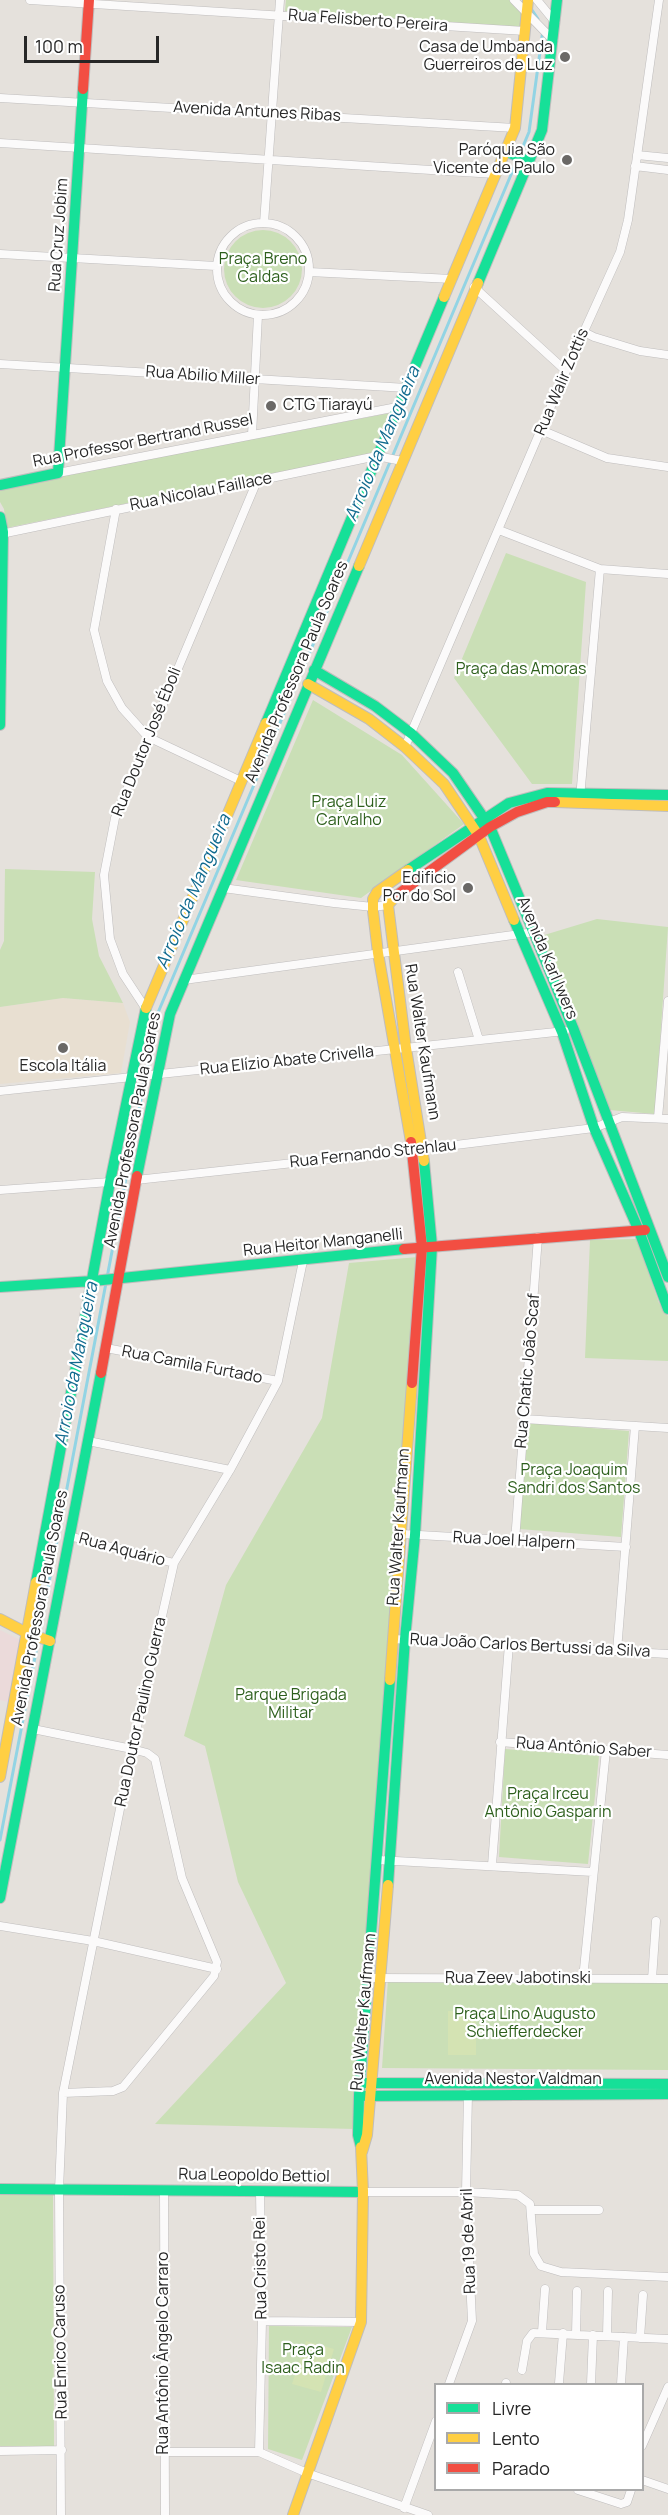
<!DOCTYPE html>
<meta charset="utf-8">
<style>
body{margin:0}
#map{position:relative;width:668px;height:2515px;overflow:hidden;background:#e5e1dc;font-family:Manrope,sans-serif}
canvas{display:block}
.legend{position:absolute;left:434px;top:2383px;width:210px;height:108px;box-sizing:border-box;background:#fff;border:2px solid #a9a9a9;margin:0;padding:8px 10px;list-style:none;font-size:18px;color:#272727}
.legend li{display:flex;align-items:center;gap:12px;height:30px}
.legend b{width:30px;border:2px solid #a9a9a9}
.scale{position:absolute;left:24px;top:36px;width:135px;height:27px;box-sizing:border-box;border:3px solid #272727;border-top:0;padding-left:8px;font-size:18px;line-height:21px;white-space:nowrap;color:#272727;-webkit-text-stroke:4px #fff;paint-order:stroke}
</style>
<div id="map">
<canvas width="668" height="2515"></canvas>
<ul class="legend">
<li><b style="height:8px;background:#16e098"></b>Livre</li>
<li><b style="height:8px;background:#ffcf43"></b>Lento</li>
<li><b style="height:8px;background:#f24e42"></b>Parado</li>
</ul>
<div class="scale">100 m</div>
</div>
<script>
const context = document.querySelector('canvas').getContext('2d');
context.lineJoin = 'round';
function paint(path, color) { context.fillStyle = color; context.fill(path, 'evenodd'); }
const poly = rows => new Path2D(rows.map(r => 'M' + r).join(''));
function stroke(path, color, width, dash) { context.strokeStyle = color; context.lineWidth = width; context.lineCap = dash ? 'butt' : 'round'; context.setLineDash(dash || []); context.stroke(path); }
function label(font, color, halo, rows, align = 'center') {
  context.font = font + ' Manrope,sans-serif'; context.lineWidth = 4.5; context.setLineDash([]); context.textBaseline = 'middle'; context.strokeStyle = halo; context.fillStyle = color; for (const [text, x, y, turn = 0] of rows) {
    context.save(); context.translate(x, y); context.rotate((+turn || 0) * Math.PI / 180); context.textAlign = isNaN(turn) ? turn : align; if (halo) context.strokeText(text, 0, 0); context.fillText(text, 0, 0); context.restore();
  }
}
paint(poly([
 [63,998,123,1003,130,1022,121,1073,0,1084,0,1007]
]), '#e8dfd1');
paint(poly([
 [0,1630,20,1640,8,1702,0,1700]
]), '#ebdada');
paint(poly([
 [286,0,511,0,526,17,525,28,285,11],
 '224 269a39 39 0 1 1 78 0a39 39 0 1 1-78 0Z',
 [390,413,374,453,6,528,4,509,0,502,0,487],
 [506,553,586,582,572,784,532,784,454,678],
 [313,700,402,755,464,824,361,898,236,880],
 [5,869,95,872,92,919,99,956,123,1003,63,998,0,1007,0,950,4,941],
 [597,919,668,927,655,1114,609,1110,541,936],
 [637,1239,659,1303,668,1316,668,1361,585,1358,590,1240],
 [418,1257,355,2129,155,2124,286,1983,238,1882,205,1746,184,1736,226,1585,322,1418,349,1263],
 [527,1423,629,1431,621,1537,519,1529],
 [505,1749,599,1756,588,1864,499,1857],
 [388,1979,668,1982,668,2070,382,2068],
 [0,2195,53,2195,54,2446,0,2446],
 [269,2326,352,2327,302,2460,268,2449]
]), '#cadfb6');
paint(poly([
 [448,2011,476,2011,476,2055,448,2055],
 [306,2341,334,2349,321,2392,292,2384]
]), '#d4e3b3');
stroke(poly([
 [530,7,538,19],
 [39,1635,157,1015,529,132,543,30],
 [0,1840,38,1641]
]), '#92d4e4', 3);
const street = poly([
 [30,0,525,31],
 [514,0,553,40],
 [537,0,555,22],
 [0,98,515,128],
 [0,143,495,174],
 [637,155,668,158],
 [635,166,668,170],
 [264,223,280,0],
 '217 269a46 46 0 1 1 92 0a46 46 0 1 1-92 0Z',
 [0,254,216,266],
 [309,272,452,279],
 [474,287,566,371],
 [584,332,594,337,640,351,668,355],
 [0,364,407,388],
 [541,430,607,458,668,467],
 [252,435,258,315],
 [58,473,397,407],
 [116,509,94,630,107,681,122,708,148,737,241,781],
 [499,530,600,569,668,574],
 [1,534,377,456,402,461],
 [405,747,566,371,620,252,628,220,659,0],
 [580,798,600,569],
 [223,888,334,903,373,907,388,905],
 [458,972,479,1040],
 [184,980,535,932],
 [146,1009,123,974,110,939,104,875,115,818,257,481],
 [0,1091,565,1031],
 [658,1118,668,1001],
 [136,1180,423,1149,594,1128,622,1117,668,1119],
 [0,1190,110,1182],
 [106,1348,278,1381],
 [524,1419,668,1428],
 [88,1441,230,1470],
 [402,1534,626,1547],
 [69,1536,174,1563],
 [515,1541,538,1237],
 [393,1639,668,1654],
 [617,1651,635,1426],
 [33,1729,132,1749,147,1753,155,1759,182,1878,217,1962,214,1976,123,2087,113,2091,63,2093],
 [500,1742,668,1755],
 [378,1860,593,1872],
 [492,1865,509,1644],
 [0,1926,93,1941,217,1969],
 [369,1978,668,1979],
 [583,1979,606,1750],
 [652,1979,656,1921],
 [164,2190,165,2515],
 [363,2192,466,2192,518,2195,530,2204,534,2254,541,2266,561,2272,668,2277],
 [532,2210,599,2210],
 [262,2321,361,2322],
 [542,2332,545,2289],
 [576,2334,577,2291],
 [607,2336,608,2291],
 [640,2338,643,2295],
 [522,2370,527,2341,533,2333,668,2339],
 [559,2383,563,2333],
 [449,2384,472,2321,466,2192,468,2094],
 [506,2384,506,2383],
 [591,2384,593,2335],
 [621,2384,624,2337],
 [642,2446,668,2387],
 [0,2451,62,2450],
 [165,2452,259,2452,307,2473,428,2515],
 [259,2452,262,2321,260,2192],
 [642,2480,668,2489],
 [578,2490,621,2504,627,2502,631,2490],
 [404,2508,436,2421],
 [61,2515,59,2190,63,2093,132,1749,174,1563,230,1470,278,1381,303,1261]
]);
const fast = poly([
 [505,151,528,161],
 [478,283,542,130,557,0],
 [0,485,58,473,83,89],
 [0,517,3,532,0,725],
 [314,670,375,706,412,734,453,773,490,827,574,1030,668,1277],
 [266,723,444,297],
 [408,870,509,803,547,793,668,795],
 [514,920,562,1032,594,1128,639,1231,668,1309],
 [137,1176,170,1014,359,566],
 [0,1287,93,1281,404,1249],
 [36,1582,110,1182,146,1008],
 [388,1885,405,1639,415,1535,432,1246,424,1161],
 [0,1898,101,1373],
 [366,2083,668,2084],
 [365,2096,668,2094],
 [361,2147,358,2135,359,2095,390,1680],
 [0,2189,363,2192]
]);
const slow = poly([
 [444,297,515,128,528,0],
 [359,566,478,283],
 [308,684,369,719,405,747,444,784,479,836,514,920],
 [555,802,668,806],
 [408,870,377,892,373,899,373,911,378,953,411,1142],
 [397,895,388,905,406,1048,424,1161],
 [146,1008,266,723],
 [0,1619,27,1633,50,1641],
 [390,1680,412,1383],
 [0,1777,36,1582],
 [362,2152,367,2135,388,1885],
 [293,2515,361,2322,363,2192,361,2147]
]);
const jam = poly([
 [83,89,89,0],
 [397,895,490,827,517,812,547,802,555,802],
 [411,1142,422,1247,412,1383],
 [404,1249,645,1230],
 [101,1373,137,1176]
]);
stroke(street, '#bfbdbd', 9);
stroke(fast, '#bfbdbd', 12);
stroke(slow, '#bfbdbd', 12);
stroke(jam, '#bfbdbd', 12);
stroke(street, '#fbfafa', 8);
stroke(fast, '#16e098', 10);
stroke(slow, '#ffcf43', 10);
stroke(jam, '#f24e42', 10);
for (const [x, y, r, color] of [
 [565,57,6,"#6a6866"],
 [567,160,6,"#6a6866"],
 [271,406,6,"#6a6866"],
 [468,888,6,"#6a6866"],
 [63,1048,6,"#6a6866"]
]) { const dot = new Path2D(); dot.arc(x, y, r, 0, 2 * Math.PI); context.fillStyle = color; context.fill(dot); stroke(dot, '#fff', 2); }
label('16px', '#272727', '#fff', [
 ["Rua Felisberto Pereira",368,21,4],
 ["Avenida Antunes Ribas",257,112,3],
 ["Rua Cruz Jobim",59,235,-86],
 ["Rua Abilio Miller",203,376,4],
 ["Rua Walir Zottis",562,382,-67],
 ["Rua Professor Bertrand Russel",143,441,-11],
 ["Rua Nicolau Faillace",201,492,-11],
 ["Avenida Professora Paula Soares",297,672,-67],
 ["Rua Doutor José Éboli",147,742,-68],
 ["Avenida Karl Iwers",547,958,67],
 ["Rua Walter Kaufmann",422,1042,81],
 ["Rua Elízio Abate Crivella",287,1061,-6],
 ["Avenida Professora Paula Soares",133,1130,-79],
 ["Rua Fernando Strehlau",373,1154,-6],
 ["Rua Heitor Manganelli",323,1243,-6],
 ["Rua Camila Furtado",192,1365,11],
 ["Rua Chatic João Scaf",528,1371,-85],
 ["Rua Walter Kaufmann",399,1527,-86],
 ["Rua Joel Halpern",514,1541,3],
 ["Rua Aquário",122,1550,15],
 ["Avenida Professora Paula Soares",40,1608,-79],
 ["Rua João Carlos Bertussi da Silva",530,1646,3],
 ["Rua Doutor Paulino Guerra",141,1712,-78],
 ["Rua Antônio Saber",584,1748,4],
 ["Rua Zeev Jabotinski",518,1979],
 ["Rua Walter Kaufmann",364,2012,-85],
 ["Avenida Nestor Valdman",513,2080],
 ["Rua Leopoldo Bettiol",254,2176,1],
 ["Rua 19 de Abril",469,2241,-92],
 ["Rua Cristo Rei",261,2268,-91],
 ["Rua Enrico Caruso",61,2352,-91],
 ["Rua Antônio Ângelo Carraro",164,2353,-90]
]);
label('16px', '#272727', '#fff', [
 ["Casa de Umbanda",553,48],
 ["Guerreiros de Luz",553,66],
 ["Paróquia São",555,151],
 ["Vicente de Paulo",555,169],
 ["CTG Tiarayú",283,406,"left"],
 ["Edificio",456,879],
 ["Por do Sol",456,897],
 ["Escola Itália",63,1067,"center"]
], 'right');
label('16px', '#2d5f1c', '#fff', [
 ["Praça Breno",263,260],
 ["Caldas",263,278],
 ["Praça das Amoras",521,670],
 ["Praça Luiz",349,803],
 ["Carvalho",349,821],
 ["Praça Joaquim",574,1471],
 ["Sandri dos Santos",574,1489],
 ["Parque Brigada",291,1696],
 ["Militar",291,1714],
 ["Praça Irceu",548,1795],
 ["Antônio Gasparin",548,1813],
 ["Praça Lino Augusto",525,2015],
 ["Schiefferdecker",525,2033],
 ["Praça",303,2351],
 ["Isaac Radin",303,2369]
]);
label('italic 18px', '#126b8f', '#fff', [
 ["Arroio da Mangueira",383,444,-67],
 ["Arroio da Mangueira",194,892,-67],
 ["Arroio da Mangueira",77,1364,-79]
]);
</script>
